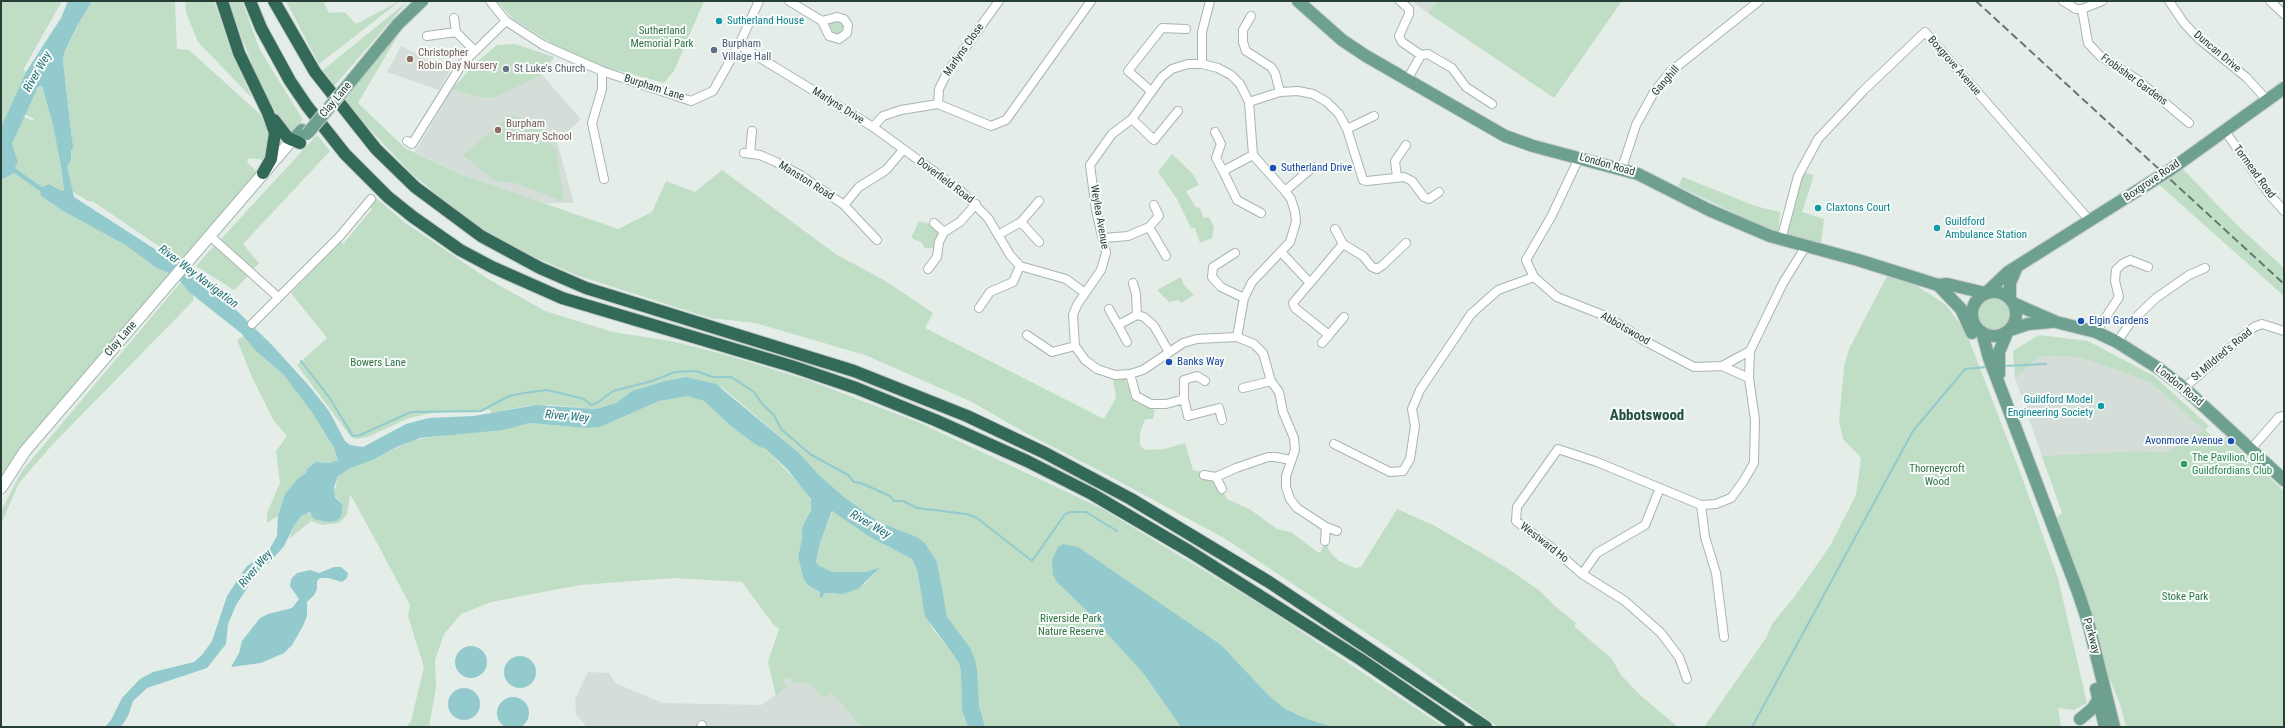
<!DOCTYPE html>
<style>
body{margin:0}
#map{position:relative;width:2285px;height:728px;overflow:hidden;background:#e5ede9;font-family:"Roboto Condensed",sans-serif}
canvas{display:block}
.frame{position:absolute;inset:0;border:2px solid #263e36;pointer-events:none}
</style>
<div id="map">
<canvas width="2285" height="728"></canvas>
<div class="frame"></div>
</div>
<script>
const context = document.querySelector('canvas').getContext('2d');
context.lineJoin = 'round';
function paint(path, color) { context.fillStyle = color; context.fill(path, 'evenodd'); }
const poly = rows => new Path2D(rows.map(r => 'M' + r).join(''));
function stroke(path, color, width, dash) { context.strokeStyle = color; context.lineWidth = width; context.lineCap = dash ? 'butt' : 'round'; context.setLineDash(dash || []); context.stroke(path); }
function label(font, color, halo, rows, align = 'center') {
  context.font = font + ' "Roboto Condensed",sans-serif'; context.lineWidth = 4; context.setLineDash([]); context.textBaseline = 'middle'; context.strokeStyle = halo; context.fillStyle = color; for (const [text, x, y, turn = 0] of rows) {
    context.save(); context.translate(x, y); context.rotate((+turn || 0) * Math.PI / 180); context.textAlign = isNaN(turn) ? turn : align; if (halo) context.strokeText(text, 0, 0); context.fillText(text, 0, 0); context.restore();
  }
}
paint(poly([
 [1412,1,1438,1,1428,13],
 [401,46,449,72,439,90,387,72],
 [542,75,581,119,557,142,574,203,543,203,460,174,415,152,452,89,477,97,494,98],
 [2040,356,2079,357,2150,382,2205,430,2168,452,2135,451,2042,456,2015,378],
 [588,672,609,673,615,683,663,703,761,705,785,688,781,681,790,677,794,683,810,682,823,698,832,692,863,726,587,727,576,715,575,699]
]), '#d4ddd8');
paint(poly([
 [1,1,62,1,23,70,26,72,1,127],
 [92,1,175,1,177,49,189,50,261,115,267,129,269,141,264,160,249,158,247,162,257,172,228,212,182,262,94,202,88,201,72,191,67,166,71,160,72,137,63,61,64,53,84,13],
 [185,1,214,1,232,54,252,98,198,42,186,13],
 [228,1,242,1,259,48,303,120,294,130,286,130,259,82],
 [286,1,323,1,329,13,345,12,356,24,400,1,319,64],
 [408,1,334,86,323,70],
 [497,1,704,1,674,71,664,83,591,63,562,50,513,19],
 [1438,1,1622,1,1554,98,1428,13],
 [833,20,843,22,845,29,839,36,833,34,827,23],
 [401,30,358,103,405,148,460,174,618,229,652,212,666,181,695,192,722,170,837,255,884,280,933,313,925,328,1104,419,1116,398,1113,379,1125,380,1135,402,1155,410,1153,419,1145,419,1140,433,1140,446,1146,450,1164,449,1185,443,1193,470,1209,473,1216,480,1227,499,1251,510,1277,529,1291,532,1316,551,1320,553,1324,544,1327,543,1329,551,1339,561,1355,568,1361,567,1397,509,1433,525,1504,566,1540,591,1555,606,1576,623,1574,626,1612,659,1621,675,1639,694,1678,727,1498,727,1404,658,1224,538,1098,470,1024,432,972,402,865,355,755,323,710,318,576,275,507,245,462,215,411,173,343,101],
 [515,44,554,57,542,75,494,98,477,97,452,89,478,61,497,45],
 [42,86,53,125,61,167,64,190,62,191,49,184,42,187,15,168,18,162,12,144,24,117,33,121,34,119,25,114,38,87],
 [510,115,536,123,556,150,564,202,516,183,495,181,463,155],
 [317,135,330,151,243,244,259,263,253,270,220,240],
 [1172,154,1193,174,1199,185,1186,191,1196,208,1199,207,1204,218,1209,217,1214,227,1212,238,1200,243,1195,228,1191,228,1177,199,1158,172],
 [2181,167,2236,224,2284,268,2284,296,2156,182],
 [1803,172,1814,175,1802,212,1824,219,1821,244,1786,234,1790,210],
 [14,173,41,191,41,196,63,211,127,246,155,267,171,274,1,479,1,180],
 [1683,177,1755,206,1780,212,1778,234,1678,186],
 [375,197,404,222,488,279,545,311,613,332,676,342,726,355,808,380,920,423,1101,508,1266,608,1444,727,985,727,981,718,977,690,945,611,937,562,925,543,917,537,879,522,844,497,818,474,799,453,723,388,686,377,626,395,616,403,596,409,551,405,526,406,492,413,489,409,469,412,436,412,409,418,368,437,356,439,351,437,297,365,327,338,291,293,341,241,345,246,344,243,372,209,369,206],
 [919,221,933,225,938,231,935,248,925,248,921,242,911,238],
 [214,246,249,275,234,290,196,266],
 [1887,276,1914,284,1946,305,1966,332,2022,477,2058,578,2087,703,2074,710,2058,708,2061,727,1704,727,1766,638,1772,624,1795,596,1830,546,1856,495,1861,458,1843,439,1839,421,1844,367,1849,349],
 [1181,277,1184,285,1194,295,1181,303,1179,300,1169,302,1157,290],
 [181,282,193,295,194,300,53,444,19,483,1,524,1,511,22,471],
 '1975 315a18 18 0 1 1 36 0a18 18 0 1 1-36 0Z',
 [2039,335,2088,341,2154,376,2209,426,2205,430,2219,443,2226,437,2284,491,2284,727,2126,727,2120,704,2097,649,2055,519,2062,513,2042,456,2135,451,2168,452,2204,430,2150,382,2079,357,2040,356,2015,378,2013,351],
 [244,336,256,351,283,374,312,411,334,448,338,460,330,463,316,462,307,469,306,473,298,478,285,494,278,516,267,523,267,513,280,483,276,451,287,436,274,421,252,377,237,340],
 [688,396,704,401,731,426,766,449,803,488,812,502,809,516,802,528,802,539,798,557,804,580,809,586,820,592,820,595,824,593,836,594,865,584,881,567,866,572,832,572,818,565,816,563,820,543,833,511,870,537,912,559,917,570,922,598,932,628,959,663,961,672,962,710,968,727,862,727,832,693,823,698,810,683,794,683,790,677,782,681,787,686,776,696,768,662,779,629,773,624,742,582,674,578,580,585,491,602,461,614,444,634,435,660,436,687,429,727,406,727,411,721,424,667,408,616,410,605,377,543,350,494,347,515,339,523,323,525,311,521,289,539,295,524,305,514,312,513,313,517,343,505,334,494,338,476,341,473,414,440,529,423,587,428,600,427,659,401]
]), '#c0ddc6');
paint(poly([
 [68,1,92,1,77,26,64,53,63,61,73,148,71,151,71,160,67,166,74,197,164,255,233,307,272,345,310,387,329,411,345,441,350,445,363,447,406,424,429,418,474,416,536,405,596,409,616,403,632,391,662,382,686,377,716,384,799,453,818,474,844,497,879,522,917,537,925,543,937,562,947,617,970,648,975,660,977,670,979,706,985,727,968,727,962,710,961,672,959,663,925,616,917,570,912,559,870,537,832,511,820,543,816,562,818,565,832,572,866,572,881,567,858,589,843,594,824,593,822,598,820,597,820,592,809,586,804,580,798,557,802,539,802,528,811,510,811,499,787,469,766,449,758,446,731,426,704,401,688,396,659,401,600,427,587,428,529,423,503,430,420,438,399,446,372,460,349,469,338,476,334,487,335,497,343,505,341,517,336,521,328,522,314,519,310,512,302,516,295,524,284,546,271,561,260,569,236,605,228,624,226,644,207,668,147,688,133,701,128,716,121,727,105,727,111,720,122,698,140,679,153,672,194,662,202,655,212,641,227,596,246,567,269,550,277,536,278,516,285,494,298,478,306,473,307,469,316,462,330,463,338,460,334,448,312,412,283,374,256,351,241,333,189,292,181,282,171,274,155,267,127,246,63,211,41,196,40,191,14,173,1,180,1,127,26,72,61,18],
 [42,86,53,125,61,167,64,190,62,191,49,184,42,187,15,168,18,162,12,144,38,87],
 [1063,544,1078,547,1221,645,1269,696,1285,709,1307,719,1332,727,1181,727,1144,674,1085,609,1057,582,1053,575,1052,560,1058,547],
 [334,567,341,567,348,573,347,578,342,582,328,578,320,578,317,581,317,589,314,595,307,602,307,616,303,626,292,645,284,653,261,663,231,667,239,653,242,641,260,618,268,614,292,608,299,599,290,586,291,579,297,573,310,570,319,573],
 '455 662a16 16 0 1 1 32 0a16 16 0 1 1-32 0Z',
 '504 672a16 16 0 1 1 32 0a16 16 0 1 1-32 0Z',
 '448 704a16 16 0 1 1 32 0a16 16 0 1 1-32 0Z',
 '497 713a16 16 0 1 1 32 0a16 16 0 1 1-32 0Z'
]), '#92cace');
stroke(poly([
 [301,361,329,397,353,436,360,435,411,412,481,411,509,396,524,393,547,390,584,399,591,405,597,403,613,391,652,381,675,372,696,371,713,377,731,377,754,392,763,405,774,415,781,429,810,454,848,475,854,482,861,483,890,496,894,501,903,501,917,508,966,514,977,518,1032,561,1065,514,1071,512,1086,512,1117,531],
 [2003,366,2046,364],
 [1752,727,1913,431,1965,369,1987,367]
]), '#92cace', 2);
const street = poly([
 [490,1,506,21,543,45,602,71,691,101,713,91,739,45,759,1],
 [789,1,822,21],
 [1400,1,1409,9,1409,14,1399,36,1402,42,1421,55,1407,80],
 [2063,1,2076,9,2082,9,2102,1],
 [2169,1,2184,23,2199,39,2246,77,2267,100],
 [2270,1,2284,14],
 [2082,9,2088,43,2100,56,2138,80,2189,123],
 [1251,16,1243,30,1243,42,1246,51,1271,67,1275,73,1280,92],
 [837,17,844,19,848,25,847,33,839,39,829,36,822,21,837,17],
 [454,18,456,32],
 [427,36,456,32,475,51],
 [739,45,873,127,961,191,988,218,1010,255,1020,266,1066,279,1085,293],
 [1421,55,1428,54,1452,68,1466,87,1492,104],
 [1202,64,1202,32,1210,1],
 [602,71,602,89,592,123,604,179],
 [1151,91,1128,71,1162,28,1186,29],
 [1249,102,1280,92,1298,91,1313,94,1327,102,1339,114,1347,129,1363,180,1367,181,1404,177,1412,181,1424,197,1429,199,1439,192],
 [938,104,939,89,947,73,999,1],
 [1132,119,1154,140,1178,111],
 [873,127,883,116,901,110,938,104,991,126,1006,120,1091,1],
 [1347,129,1374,116],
 [2225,131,2269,194,2284,211],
 [1215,132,1221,144,1216,158,1223,171],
 [407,141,412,144,462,64,506,21],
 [744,153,760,155,776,162,802,176,844,205,859,187,886,170,903,150],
 [750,154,752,131],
 [1253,155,1223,171,1237,200,1261,213],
 [1579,158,1551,217,1526,260,1534,277,1557,297,1608,317,1643,340,1694,367,1722,366,1750,351,1783,283,1806,246],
 [1622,168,1636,125,1654,92,1670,72,1759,1],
 [1397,177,1395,161,1406,145],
 [1285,191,1313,167],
 [844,205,877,240],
 [1021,222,1039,242],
 [934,223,944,232],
 [1149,227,1159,216,1154,205],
 [1335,229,1343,244,1363,256,1372,267,1377,269,1383,265,1406,243],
 [998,235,1021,222,1039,201],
 [210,236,278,297],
 [1104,238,1128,236,1149,227,1166,256],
 [1781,240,1798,176,1818,139,1864,90,1925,32,2091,222],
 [1343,244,1293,303,1295,308,1329,335,1344,317],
 [1281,252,1310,283],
 [1235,253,1213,267,1212,277,1221,287,1244,298],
 [928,269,937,257,939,242,944,232,960,222,976,204],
 [1133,283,1136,294,1137,315],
 [979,308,990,292,1013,282,1020,266],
 [1109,309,1118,325],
 [252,324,340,236,371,199],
 [2096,332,2119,297,2115,281,2116,270,2122,264,2130,260,2148,267],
 [1027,335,1052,352,1075,346],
 [1237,337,1244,298,1252,282,1290,242,1296,222,1295,212,1291,199,1285,191,1253,155,1249,102,1240,84,1231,75,1218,68,1202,64,1188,64,1172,69,1162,77,1132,119,1112,134,1090,165,1096,210,1106,253,1101,270,1077,305,1073,315,1075,346,1085,360,1097,369,1115,375,1130,374,1143,370,1183,343,1197,339,1237,337,1254,344,1263,353,1271,381,1279,392,1283,412,1294,438,1295,450,1286,476,1286,487,1290,499,1297,508,1326,527,1337,531],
 [1127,342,1118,325,1137,315,1144,317,1154,326,1169,352],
 [2117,342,2131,322,2156,298,2189,275,2205,268],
 [1322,343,1329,335],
 [1722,366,1749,378],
 [1130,374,1136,396,1151,404,1166,404,1184,399,1184,380,1197,376,1205,381],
 [1243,388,1271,381],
 [2184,388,2254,327,2262,324,2284,331],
 [1184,399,1188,416,1219,408,1222,420],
 [1334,444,1390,472,1403,471,1410,459,1415,426,1412,409,1420,390,1471,314,1498,290,1534,277],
 [2251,449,2279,417,2284,416],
 [1204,475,1216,477,1236,468,1268,457,1275,457,1291,460],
 [1216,477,1222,489],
 [1701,505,1705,537,1716,573,1724,637],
 [1325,541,1326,527],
 [1582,574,1597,553,1645,525,1660,488],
 [1687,679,1679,657,1661,633,1625,601,1582,574,1556,551,1516,521,1517,507,1558,449,1597,462,1701,505,1716,504,1731,498,1743,482,1754,463,1755,420,1749,378,1750,351],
 [701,727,702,725]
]);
const secondary = poly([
 [1,488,25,451,292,140]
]);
const primary = poly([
 [1298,1,1342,40,1366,56,1505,136,1533,146,1638,174,1709,210,1770,236,1858,260,1938,285,1947,284,1985,293],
 [352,80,398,24,422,1],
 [292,140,302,130],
 [1938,285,1961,309,1972,333],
 '1972 314a22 22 0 1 1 44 0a22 22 0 1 1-44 0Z',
 [1987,292,2008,272,2170,170,2284,88],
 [2010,298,2010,283,2016,269],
 [2015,304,2056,322,2096,332,2117,342,2158,368,2184,388,2284,480],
 [2010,330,2028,324,2051,322],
 [1982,332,1989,358,2078,592,2088,622,2114,727],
 [1999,374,1999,352,2007,333],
 [2096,689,2105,727],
 [2080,719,2093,708,2098,700]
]);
const highway = poly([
 [222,1,239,53,268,113,275,133,271,159,263,173],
 [250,1,261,28,290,81,307,106,345,154,388,197,413,217,460,250,492,267,562,298,791,366,856,388,935,420,1027,461,1092,494,1189,551,1360,659,1459,727],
 [274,1,315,72,376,149,415,187,481,236,540,268,586,288,854,371,967,416,1045,453,1131,499,1269,582,1486,727],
 [274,120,288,138,300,143]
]);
stroke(street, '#a8b5b0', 10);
stroke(secondary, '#a4b8b0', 13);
stroke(primary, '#c2c9c7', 14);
stroke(highway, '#c2c9c7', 14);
stroke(street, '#fff', 8);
stroke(secondary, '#fff', 11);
stroke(primary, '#6da08f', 12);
stroke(highway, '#336959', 12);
stroke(poly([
 [1976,1,2284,284]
]), '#607a71', 2, [8, 4]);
const primaryBridge = poly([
 [307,134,352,80]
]);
stroke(primaryBridge, '#c2c9c7', 14, []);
stroke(primaryBridge, '#6da08f', 12);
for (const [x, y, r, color] of [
 [719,21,4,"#0f9aa8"],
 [714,50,4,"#5c6f8a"],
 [410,59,4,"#8d6e63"],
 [506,69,4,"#6b7280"],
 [498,130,4,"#8d6e63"],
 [1273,168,4,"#1a4fb4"],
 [1818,208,4,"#0f9aa8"],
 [1937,228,4,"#0f9aa8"],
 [2081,321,4,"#1a4fb4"],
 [1169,362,4,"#1a4fb4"],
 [2101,406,4,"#0f9aa8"],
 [2231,441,4,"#1a4fb4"],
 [2184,464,4,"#2e9e5b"]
]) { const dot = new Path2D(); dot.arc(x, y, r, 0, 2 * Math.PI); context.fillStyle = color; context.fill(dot); stroke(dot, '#f6faf8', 1.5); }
label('11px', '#0d838f', '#f6faf8', [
 ["Sutherland House",727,21],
 ["Claxtons Court",1826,208],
 ["Guildford",1945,222],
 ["Ambulance Station",1945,235],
 ["Guildford Model",2093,400,"right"],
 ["Engineering Society",2093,413,"right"]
], 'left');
label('11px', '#327346', '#f6faf8', [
 ["Sutherland",662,31],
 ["Memorial Park",662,44],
 ["Bowers Lane",378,363],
 ["Thorneycroft",1937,469],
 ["Wood",1937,482],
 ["Stoke Park",2185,597],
 ["Riverside Park",1071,619],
 ["Nature Reserve",1071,632]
]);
label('11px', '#4e5e75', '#f6faf8', [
 ["Burpham",722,44],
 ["Village Hall",722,57]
], 'left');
label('11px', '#263e36', '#f6faf8', [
 ["Marlyns Close",964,50,-55],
 ["Duncan Drive",2217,52,40],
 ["Boxgrove Avenue",1954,66,49],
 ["Frobisher Gardens",2134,80,36],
 ["Ganghill",1666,81,-49],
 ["Burpham Lane",654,88,18],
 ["Clay Lane",336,100,-50],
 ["Marlyns Drive",838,106,32],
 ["London Road",1607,165,16],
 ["Tormead Road",2254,172,54],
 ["Manston Road",806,181,32],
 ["Doverfield Road",945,181,37],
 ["Boxgrove Road",2152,181,-34],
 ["Weylea Avenue",1099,217,80],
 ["Abbotswood",1625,329,30],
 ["Clay Lane",121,339,-49],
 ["St Mildred's Road",2222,355,-40],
 ["London Road",2179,386,39],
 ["Westward Ho",1544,543,38],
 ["Parkway",2091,636,75]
]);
label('11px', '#785e54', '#f6faf8', [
 ["Christopher",418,53],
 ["Robin Day Nursery",418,66],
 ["Burpham",506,124],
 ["Primary School",506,137]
], 'left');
label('11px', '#5b616d', '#f6faf8', [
 ["St Luke's Church",514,69]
], 'left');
label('11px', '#164399', '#f6faf8', [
 ["Sutherland Drive",1281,168],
 ["Elgin Gardens",2089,321],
 ["Banks Way",1177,362],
 ["Avonmore Avenue",2223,441,"right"]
], 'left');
label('11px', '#27864d', '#f6faf8', [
 ["The Pavilion, Old",2192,458],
 ["Guildfordians Club",2192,471]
], 'left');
label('italic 12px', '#237077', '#f6faf8', [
 ["River Wey",38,72,-60],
 ["River Wey Navigation",198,277,37],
 ["River Wey",567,417,5],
 ["River Wey",870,525,30],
 ["River Wey",256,569,-50]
]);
label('bold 15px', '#234f41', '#f6faf8', [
 ["Abbotswood",1647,416]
]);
</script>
